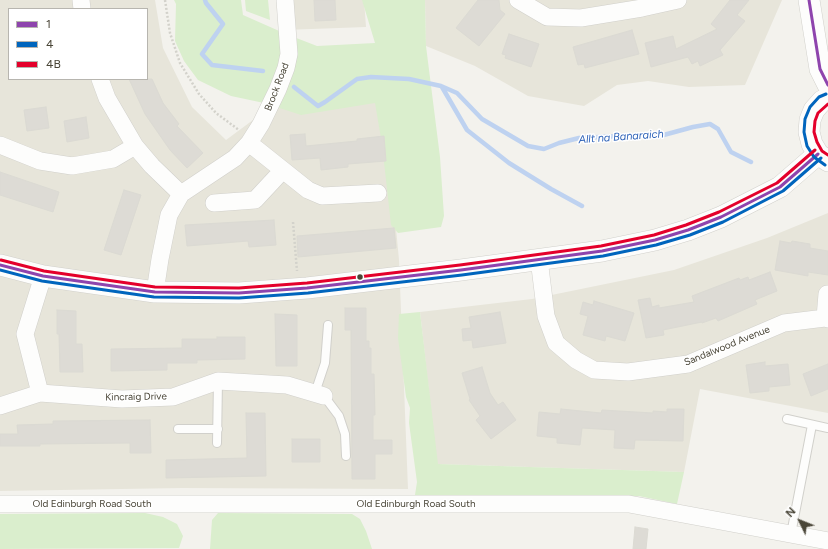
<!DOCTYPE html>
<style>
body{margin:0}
#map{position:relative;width:828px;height:549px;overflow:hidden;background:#f3f2ed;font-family:Figtree,sans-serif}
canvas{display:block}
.legend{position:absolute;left:8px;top:8px;width:140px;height:72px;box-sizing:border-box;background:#fff;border:1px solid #b7b5af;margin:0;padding:5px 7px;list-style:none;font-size:12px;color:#4a4638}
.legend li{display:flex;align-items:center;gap:8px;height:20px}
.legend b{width:20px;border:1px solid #b7b5af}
.north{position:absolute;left:780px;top:501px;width:40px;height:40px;-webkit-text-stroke:3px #fff;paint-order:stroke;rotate:313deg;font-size:11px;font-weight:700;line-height:16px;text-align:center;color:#4a4638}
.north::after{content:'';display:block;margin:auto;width:14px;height:18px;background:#4a4638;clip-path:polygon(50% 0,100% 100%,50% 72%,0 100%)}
</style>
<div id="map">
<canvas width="828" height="549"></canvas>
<ul class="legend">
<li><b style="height:5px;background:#8e44ad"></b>1</li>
<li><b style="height:5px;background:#0065bd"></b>4</li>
<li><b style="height:5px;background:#e4002b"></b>4B</li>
</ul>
<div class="north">N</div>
</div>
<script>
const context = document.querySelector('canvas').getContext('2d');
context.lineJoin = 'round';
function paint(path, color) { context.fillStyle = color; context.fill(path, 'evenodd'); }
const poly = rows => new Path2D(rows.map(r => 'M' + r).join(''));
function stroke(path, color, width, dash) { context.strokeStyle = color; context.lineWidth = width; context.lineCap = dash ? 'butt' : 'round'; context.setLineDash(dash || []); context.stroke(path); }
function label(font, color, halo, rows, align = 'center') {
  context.font = font + ' Figtree,sans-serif'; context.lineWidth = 3; context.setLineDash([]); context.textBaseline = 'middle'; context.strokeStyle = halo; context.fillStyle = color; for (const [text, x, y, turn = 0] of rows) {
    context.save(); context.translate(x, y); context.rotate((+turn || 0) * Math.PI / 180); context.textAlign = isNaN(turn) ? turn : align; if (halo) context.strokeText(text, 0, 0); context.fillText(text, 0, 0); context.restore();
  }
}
paint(poly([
 [0,0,155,0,163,48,192,107,226,140,280,100,384,102,399,260,408,489,182,488,0,491],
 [9,9,147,9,147,79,9,79],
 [281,0,364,0,366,27,284,30],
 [425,0,782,0,745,85,689,87,648,81,617,85,584,106,528,96,475,66,426,46],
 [828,213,828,413,700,389,684,472,437,464,420,312,532,299,674,270,767,238]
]), '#e7e5da');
paint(poly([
 [174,0,241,0,243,15,286,34,317,46,375,43,362,0,425,0,426,46,440,157,444,216,441,227,398,233,391,225,382,144,375,103,301,115,264,103,231,96,198,80,184,61,175,41,176,4],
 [245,0,268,0,270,20,246,11],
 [420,312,438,464,684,472,677,504,639,496,516,495,423,498,415,495,417,482,409,423,410,408,406,397,398,338,399,314],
 [145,513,163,517,177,524,183,536,179,548,0,549,0,514],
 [218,513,352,514,360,519,366,531,372,549,210,549,212,520]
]), '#daeecd');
stroke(poly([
 [205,0,206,3,223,24,202,54,212,65,263,71],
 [294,87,318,106,325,102,357,79,371,77,409,79,441,86,457,93,482,119,528,146,544,149,559,143,579,138,642,135,660,136,693,127,710,124,718,129,731,152,751,162],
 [442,87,467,130,509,163,551,189,582,206]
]), '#bed2f0', 4.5);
const building = poly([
 [314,0,335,0,336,20,315,21,314,0],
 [478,0,499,0,500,10,505,14,479,46,456,28,478,0],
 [730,0,749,0,737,15,745,21,720,50,723,55,700,66,698,61,692,64,688,57,651,67,645,43,673,36,676,49,717,29,711,24,730,0],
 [632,30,639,54,585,68,584,64,578,65,573,47,632,30],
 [509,34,539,44,531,67,505,58,506,55,502,54,509,34],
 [129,79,152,79,163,103,179,124,177,126,203,153,187,168,170,150,145,114,129,79],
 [46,107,49,128,27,131,24,110,46,107],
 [86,117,89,138,67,142,64,121,86,117],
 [305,134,306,146,357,141,357,139,384,136,386,161,348,164,348,167,321,170,320,158,292,160,290,135,305,134],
 [0,172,59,192,53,212,0,195,0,172],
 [124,190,141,195,121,255,104,250,124,190],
 [274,220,276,245,249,247,248,241,187,246,185,225,274,220],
 [394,228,396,248,298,257,297,236,394,228],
 [780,241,791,243,792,241,810,244,810,248,828,251,828,275,808,272,808,276,775,270,780,241],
 [770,272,777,291,755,300,757,304,718,321,716,318,702,323,702,322,663,330,664,335,646,338,638,300,650,298,652,307,659,305,659,308,694,302,692,296,739,278,740,280,748,277,749,280,770,272],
 [594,301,634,313,625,341,606,336,605,341,583,335,588,316,580,314,583,302,593,305,594,301],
 [345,308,366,308,366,341,369,341,369,348,371,348,371,374,374,374,375,415,373,415,373,440,392,440,392,454,375,454,375,479,352,479,351,330,345,330,345,308],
 [57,310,76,311,76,344,82,344,83,372,60,372,59,334,57,334,57,310],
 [500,312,506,343,473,348,472,340,463,341,462,329,471,328,469,317,500,312],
 [275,314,297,315,297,366,276,366,275,314],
 [217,337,245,337,245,359,197,360,197,363,167,363,167,370,111,371,111,349,182,348,182,339,217,339,217,337],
 [765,362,765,366,788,364,790,385,769,387,769,391,750,393,746,365,765,362],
 [828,364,828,389,811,396,803,374,828,364],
 [482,367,490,393,498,405,503,402,516,420,491,439,476,420,480,416,469,400,470,399,462,373,482,367],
 [561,409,601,413,602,410,653,413,653,411,667,412,667,409,684,409,683,441,635,440,634,449,614,448,615,430,582,428,580,445,557,443,557,438,537,436,539,412,560,414,561,409],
 [246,413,265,413,266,476,166,478,166,460,247,458,246,413],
 [150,420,151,453,130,453,130,443,40,444,40,446,0,446,0,434,18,434,17,425,53,424,53,421,150,420],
 [292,439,320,439,320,462,292,462,292,439],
 [635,527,648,529,646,549,633,549,635,527]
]);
paint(building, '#dddbd5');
stroke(building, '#dbdad3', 1);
const service = poly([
 [315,393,325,363,328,325],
 [324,396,339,416,345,434,346,456],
 [787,419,828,428],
 [178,429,218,429],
 [217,443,218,381],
 [791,534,812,425]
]);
const minor = poly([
 [81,0,82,9],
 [518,0,547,17,581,18,642,8,678,0],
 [100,79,107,98,135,146,152,166,181,194],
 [249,143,308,190,322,196,378,193],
 [0,145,40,161,72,166,113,159,135,146],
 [214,203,255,200,282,171],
 [539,259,546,316,556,343,576,360,594,370,628,372,688,364,784,323,825,318,828,319],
 [155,292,160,259,169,215,181,194,235,158,249,143,261,124,278,89,286,68,289,54,285,0],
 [825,318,827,294],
 [40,393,122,399,173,397,218,381,287,385,324,396],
 [0,406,40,393,25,334,43,276],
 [0,504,629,504,828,541]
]);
const tertiary = poly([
 [809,0,820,69,828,85],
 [828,98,822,101,814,110,810,120,809,132,812,144,818,154,828,161],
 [0,265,43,276,155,292,239,293,307,288,461,270,602,251,655,240,688,230,721,217,780,187,818,154]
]);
stroke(service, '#d1d0cb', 10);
stroke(minor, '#d1d0cb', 18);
stroke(tertiary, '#d1d0cb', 22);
stroke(poly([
 [165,0,170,33,180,63,199,94,216,113,239,130],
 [293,222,297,271]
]), '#d3d2cb', 2.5, [2, 2]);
stroke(service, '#fdfdfc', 8);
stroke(minor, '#fdfdfc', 17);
stroke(tertiary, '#fdfdfc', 21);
stroke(poly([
 [809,0,820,69,828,85],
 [0,265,43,276,155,292,239,293,307,288,461,270,602,251,655,240,688,230,721,217,780,187,818,154]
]), '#8e44ad', 3);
stroke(poly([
 [825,165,814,157,807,146,804,132,805,119,810,107,819,97,826,94],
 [0,270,42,281,154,297,239,298,308,293,462,275,603,256,656,245,690,235,723,222,783,191,821,158]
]), '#0065bd', 3);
stroke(poly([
 [828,104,818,113,815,121,814,132,817,142,822,151,828,155],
 [1,260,44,271,155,287,239,288,307,283,460,265,601,246,654,235,686,225,719,212,777,183,815,150]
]), '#e4002b', 3);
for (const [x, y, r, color] of [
 [360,277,3.5,"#4a4638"]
]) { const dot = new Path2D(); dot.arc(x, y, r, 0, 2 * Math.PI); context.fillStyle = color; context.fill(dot); stroke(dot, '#fff', 1.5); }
label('10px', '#4a4638', '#fff', [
 ["Brock Road",277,87,-69],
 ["Sandalwood Avenue",727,346,-22],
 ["Kincraig Drive",136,397,-1],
 ["Old Edinburgh Road South",92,504],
 ["Old Edinburgh Road South",416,504]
]);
label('italic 11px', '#2e63b8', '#fff', [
 ["Allt na Banaraich",621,137,-4]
]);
</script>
